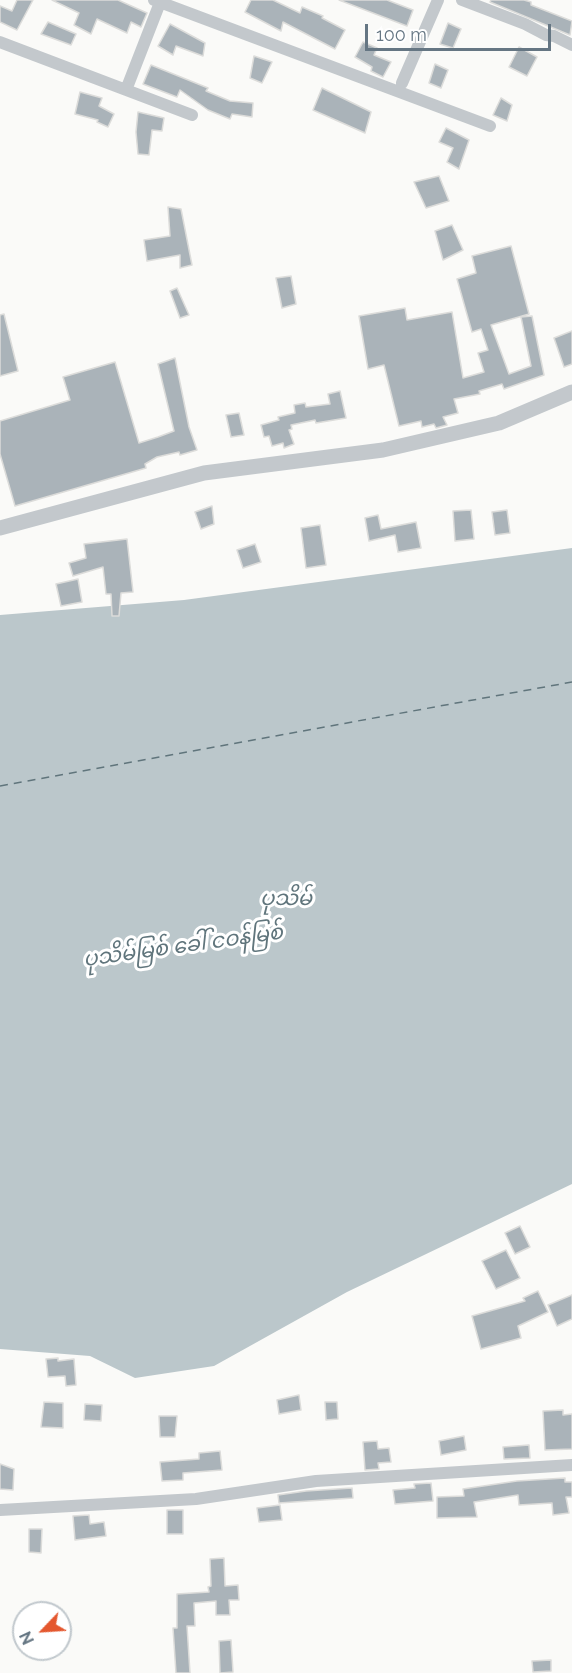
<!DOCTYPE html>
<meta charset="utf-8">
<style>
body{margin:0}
#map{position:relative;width:572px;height:1673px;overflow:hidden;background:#fafaf8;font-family:Raleway,sans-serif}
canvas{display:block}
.north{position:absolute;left:12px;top:1601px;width:60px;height:60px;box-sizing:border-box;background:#fff;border:2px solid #c1c8cd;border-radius:50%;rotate:245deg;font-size:16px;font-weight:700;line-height:24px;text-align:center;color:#657683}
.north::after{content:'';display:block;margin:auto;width:21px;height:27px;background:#e4572e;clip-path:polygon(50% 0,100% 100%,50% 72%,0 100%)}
.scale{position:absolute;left:365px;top:24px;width:186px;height:27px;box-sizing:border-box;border:3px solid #657683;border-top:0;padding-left:8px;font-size:18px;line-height:21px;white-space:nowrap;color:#657683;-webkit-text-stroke:4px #fff;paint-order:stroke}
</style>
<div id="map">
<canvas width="572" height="1673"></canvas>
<div class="north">N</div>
<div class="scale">100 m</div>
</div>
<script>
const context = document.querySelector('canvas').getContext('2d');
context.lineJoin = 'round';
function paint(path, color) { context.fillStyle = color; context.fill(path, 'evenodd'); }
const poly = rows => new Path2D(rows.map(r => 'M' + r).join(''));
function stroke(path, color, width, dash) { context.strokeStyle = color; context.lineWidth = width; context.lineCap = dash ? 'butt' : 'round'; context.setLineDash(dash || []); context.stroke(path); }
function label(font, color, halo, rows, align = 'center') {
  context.font = font + ' Raleway,"Noto Sans Myanmar",sans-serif'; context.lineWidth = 6; context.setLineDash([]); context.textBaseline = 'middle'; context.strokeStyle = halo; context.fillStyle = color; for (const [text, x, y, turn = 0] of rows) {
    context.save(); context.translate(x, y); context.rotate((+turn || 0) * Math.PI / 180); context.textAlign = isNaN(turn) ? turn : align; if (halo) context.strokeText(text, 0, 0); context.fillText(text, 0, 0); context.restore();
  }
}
paint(poly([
 [572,548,572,1184,347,1292,214,1366,135,1378,90,1356,0,1349,0,615,184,600]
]), '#bbc7cb');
stroke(poly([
 [0,786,572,682]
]), '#60757c', 1.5, [8, 6]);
const building = poly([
 [17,0,33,0,17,30,0,22,0,6,12,11,17,0],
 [52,0,118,0,147,13,141,27,131,22,127,33,97,19,91,34,74,25,79,13,52,0],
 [251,0,273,0,300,13,302,7,323,16,322,18,345,30,335,49,283,22,281,31,245,12,251,0],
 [339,0,387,0,413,10,407,26,339,0],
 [491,0,524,0,531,2,531,5,572,21,570,35,490,2,491,0],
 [48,22,76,34,71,45,41,34,48,22],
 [448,23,461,29,453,48,440,44,448,23],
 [170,24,205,43,203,56,176,46,173,55,158,46,170,24],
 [363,42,377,48,374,55,391,62,383,77,371,71,372,67,355,57,363,42],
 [519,47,537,57,527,76,509,67,519,47],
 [254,56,272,62,262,83,250,78,254,56],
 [435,64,448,70,441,88,429,83,435,64],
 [151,65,208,88,206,91,230,101,253,103,252,117,232,114,230,119,208,110,180,90,177,97,143,84,151,65],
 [322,88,371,112,365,133,313,110,322,88],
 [80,92,102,98,99,106,114,114,108,127,97,122,98,120,75,114,80,92],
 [501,98,512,105,507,121,493,115,501,98],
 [138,112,164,118,162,131,152,130,149,155,138,154,136,132,138,112],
 [446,128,469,140,459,169,447,162,453,148,439,142,446,128],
 [439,176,449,201,426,208,414,182,439,176],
 [168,207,181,209,192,265,180,268,180,255,147,261,144,240,170,236,168,207],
 [452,225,463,250,443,260,435,231,452,225],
 [511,246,529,314,491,325,509,374,531,366,521,317,532,316,544,375,504,389,502,384,479,391,480,394,454,399,458,413,443,417,447,425,436,428,434,424,422,427,421,421,399,426,384,365,368,369,359,316,405,308,407,320,452,312,463,378,484,372,478,353,488,350,481,329,472,332,457,279,476,273,472,256,511,246],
 [291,276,296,304,282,308,276,278,291,276],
 [177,288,189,315,180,318,170,291,177,288],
 [4,314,18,371,0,376,0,315,4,314],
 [572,331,572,364,564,367,554,338,572,331],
 [175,358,189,427,197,450,180,455,179,452,157,457,145,464,146,468,15,506,0,454,0,421,70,400,63,377,115,362,139,443,158,437,174,431,158,364,175,358],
 [340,391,346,418,316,423,315,420,291,425,292,429,289,430,294,444,284,448,283,443,272,446,269,436,264,437,261,425,279,420,278,417,295,413,294,405,305,403,306,407,330,404,328,394,340,391],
 [239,413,244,435,231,437,226,415,239,413],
 [212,506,214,524,201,529,195,512,212,506],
 [471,510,474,539,455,541,453,511,471,510],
 [507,510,510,533,495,535,492,512,507,510],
 [378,515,381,529,416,522,421,548,398,552,395,535,369,541,365,518,378,515],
 [320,525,326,565,306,568,301,528,320,525],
 [127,539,133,592,121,593,119,616,112,616,111,594,106,594,103,567,73,576,69,563,86,558,84,544,127,539],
 [255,544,261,562,243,568,237,550,255,544],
 [78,579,82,602,61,606,56,584,78,579],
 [520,1226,530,1247,515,1254,505,1233,520,1226],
 [506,1250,520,1278,496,1289,482,1261,506,1250],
 [538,1291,548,1312,518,1326,521,1338,481,1349,472,1316,525,1301,523,1298,538,1291],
 [572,1295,572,1319,557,1326,548,1305,572,1295],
 [58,1358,58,1361,74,1359,76,1385,66,1386,65,1376,48,1377,46,1359,58,1358],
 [299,1395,301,1410,279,1414,277,1400,299,1395],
 [44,1402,63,1403,63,1428,41,1427,44,1402],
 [325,1402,337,1402,338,1419,326,1420,325,1402],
 [85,1404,102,1405,101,1421,84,1420,85,1404],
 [563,1410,563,1415,572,1414,572,1449,545,1450,543,1411,563,1410],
 [159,1416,177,1416,175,1437,160,1437,159,1416],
 [464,1436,466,1450,441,1455,439,1441,464,1436],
 [377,1441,378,1449,389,1448,391,1462,378,1463,379,1469,365,1470,363,1442,377,1441],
 [529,1445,530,1458,504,1459,503,1447,529,1445],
 [220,1451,222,1470,183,1473,183,1480,162,1481,160,1462,199,1459,199,1453,220,1451],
 [0,1464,14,1469,13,1490,0,1489,0,1464],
 [565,1478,565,1482,572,1482,572,1497,566,1497,569,1513,553,1515,552,1503,519,1505,518,1495,474,1502,477,1517,437,1518,437,1497,464,1496,463,1489,517,1481,565,1478],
 [431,1483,433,1501,395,1504,393,1490,415,1488,414,1484,431,1483],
 [352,1488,353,1498,279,1503,278,1495,306,1491,352,1488],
 [280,1505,282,1520,259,1522,257,1508,280,1505],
 [167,1510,183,1510,183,1534,167,1534,167,1510],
 [89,1515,90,1524,104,1522,106,1536,75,1540,73,1516,89,1515],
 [29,1529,42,1529,41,1553,29,1552,29,1529],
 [224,1558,225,1586,238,1585,239,1600,229,1600,230,1615,216,1615,216,1601,194,1603,195,1626,187,1626,190,1673,176,1673,173,1628,177,1628,177,1594,209,1592,208,1587,211,1586,210,1559,224,1558],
 [231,1640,233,1672,220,1673,219,1641,231,1640],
 [551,1660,551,1671,533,1672,532,1661,551,1660]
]);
paint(building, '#aab3b9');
stroke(building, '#dcdcda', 1.5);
stroke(poly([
 [154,0,490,126],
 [462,0,525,24,546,35,554,36,572,45],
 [0,42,192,115],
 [402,83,438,0],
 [126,90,161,0],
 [0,1510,196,1499,316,1481,572,1465]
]), '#c3c8cc', 12);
stroke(poly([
 [0,528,204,473,383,450,499,423,572,392]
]), '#c3c8cc', 15);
label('italic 21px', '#60757c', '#fff', [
 ["ပုသိမ်",286,899],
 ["ပုသိမ်မြစ် ခေါ် ငဝန်မြစ်",183,946,-8]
]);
</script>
